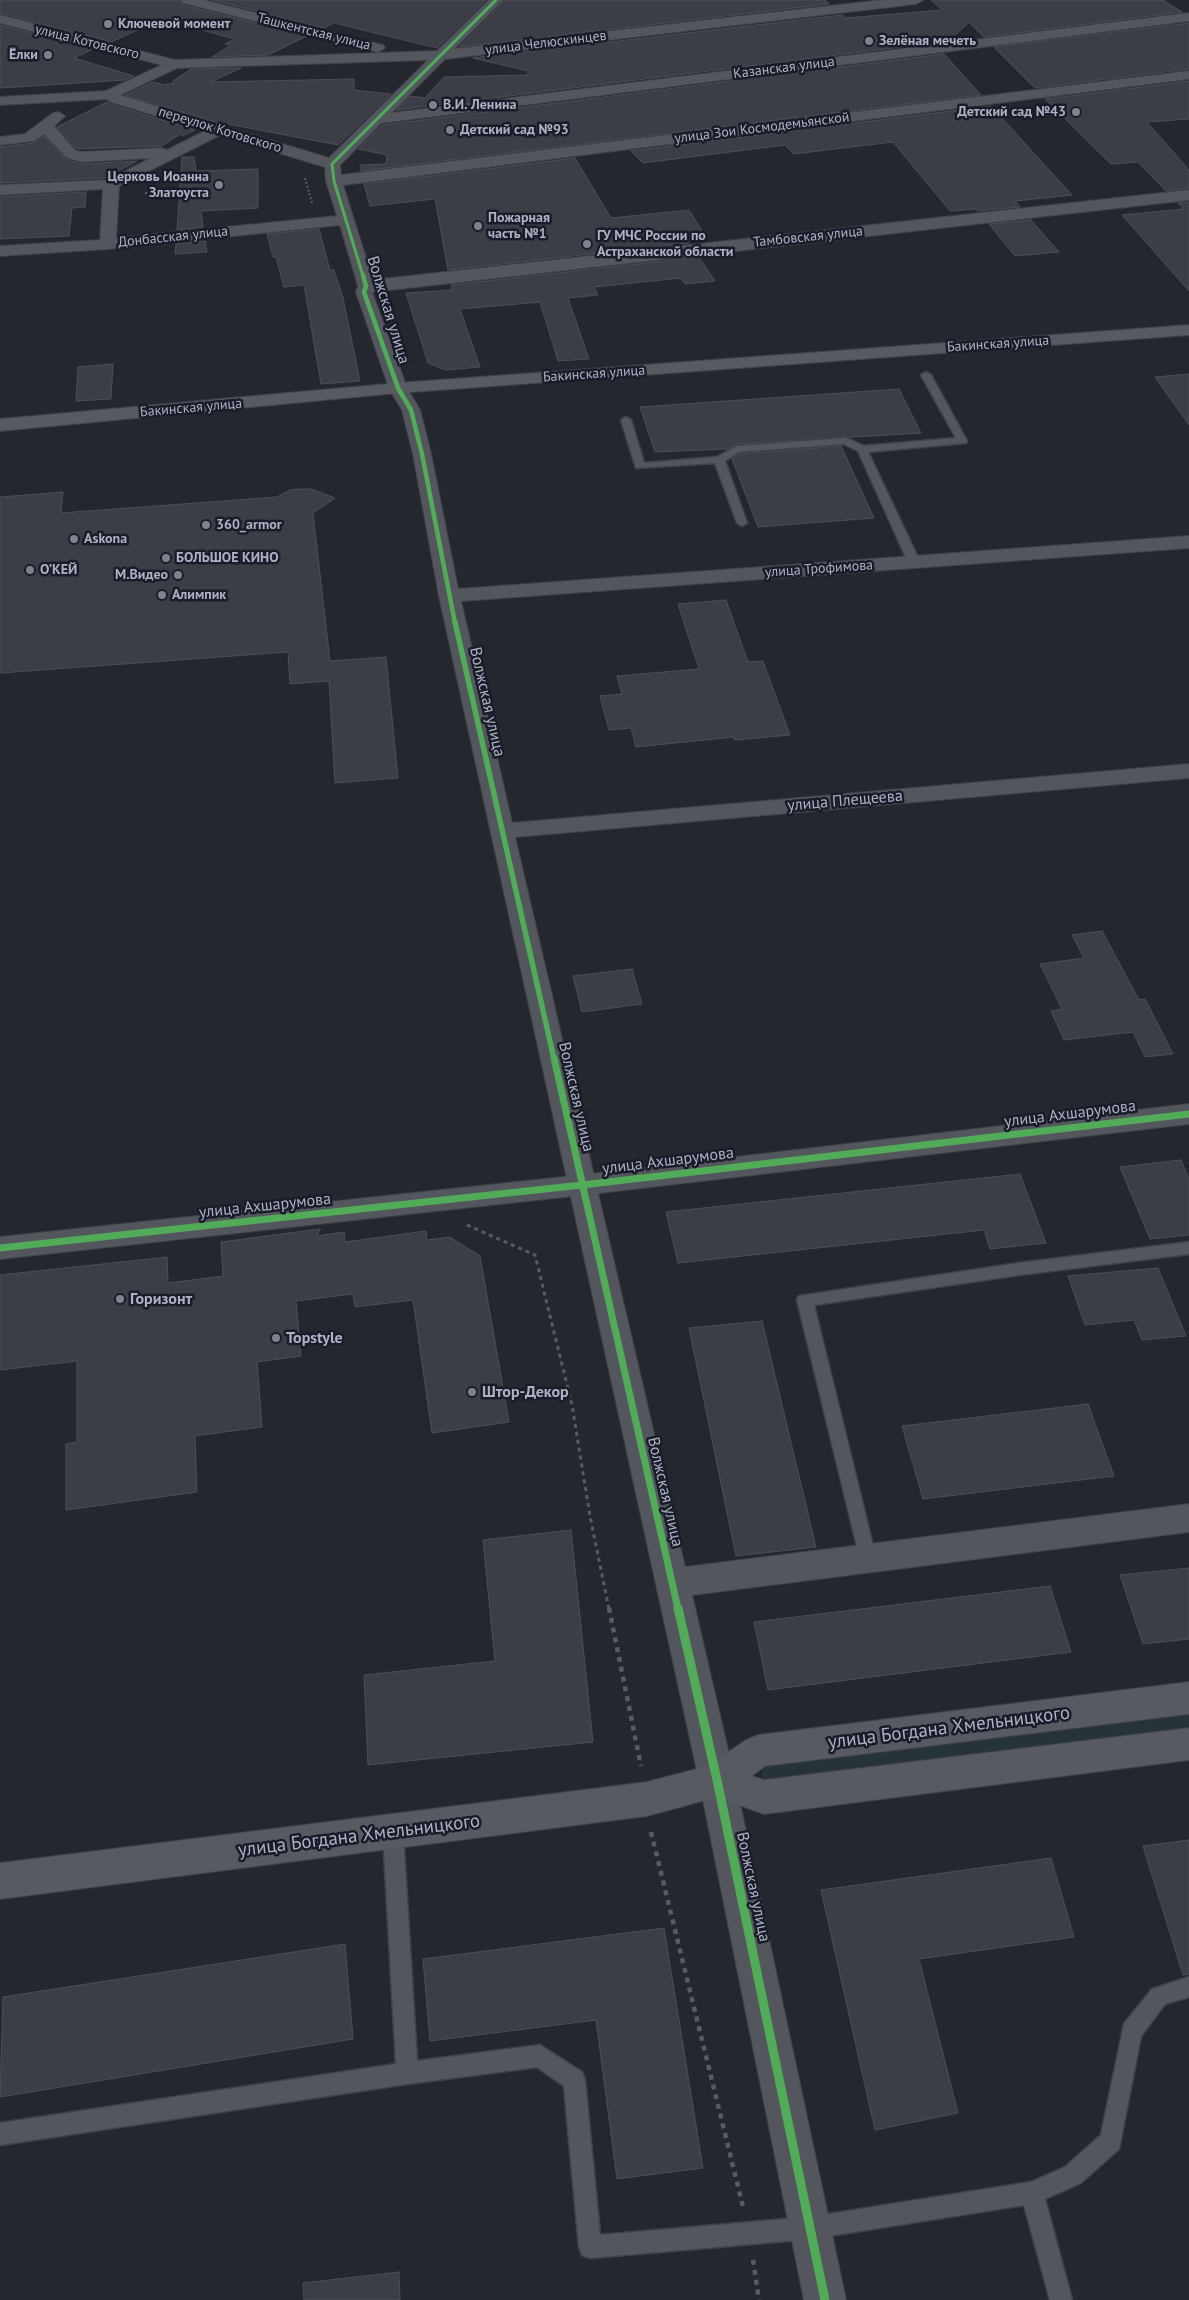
<!DOCTYPE html>
<meta charset="utf-8">
<style>
body{margin:0}
canvas{display:block;background:#25272f}
</style>
<canvas width="1189" height="2300"></canvas>
<script>
const context = document.querySelector('canvas').getContext('2d');
context.lineJoin = 'round';
function paint(path, color) { context.fillStyle = color; context.fill(path, 'evenodd'); }
const poly = rows => new Path2D(rows.map(r => 'M' + r).join(''));
function stroke(path, color, width, dash) { context.strokeStyle = color; context.lineWidth = width; context.lineCap = dash ? 'butt' : 'round'; context.setLineDash(dash || []); context.stroke(path); }
function label(font, color, halo, rows, align = 'center') {
  context.font = font + ' "PT Sans",sans-serif'; context.lineWidth = 5; context.setLineDash([]); context.textBaseline = 'middle'; context.strokeStyle = halo; context.fillStyle = color; for (const [text, x, y, turn = 0] of rows) {
    context.save(); context.translate(x, y); context.rotate((+turn || 0) * Math.PI / 180); context.textAlign = isNaN(turn) ? turn : align; if (halo) context.strokeText(text, 0, 0); context.fillText(text, 0, 0); context.restore();
  }
}
paint(poly([
 [1189,1707,1189,1733,764,1781,762,1774,765,1761]
]), '#263338');
const building = poly([
 [0,0,179,0,183,5,307,36,268,55,212,57,231,45,225,44,235,39,162,19,111,42,0,13,0,0],
 [212,0,486,0,437,48,334,23,324,28,212,0],
 [505,0,825,0,829,4,459,47,505,0],
 [931,0,1163,0,1182,12,984,37,969,22,949,41,396,110,410,96,425,98,444,77,528,75,528,71,473,58,842,15,846,18,942,10,931,0],
 [1189,23,1189,69,1035,88,994,47,1189,23],
 [0,25,93,49,74,58,134,76,125,80,0,88,0,25],
 [944,54,981,95,361,171,360,165,386,164,387,155,358,149,382,125,944,54],
 [241,68,211,82,354,79,354,90,391,94,338,145,212,121,125,95,153,82,165,85,174,83,173,81,191,69,241,68],
 [1189,81,1189,119,1147,122,1189,170,1189,188,1166,191,1138,162,1111,164,1045,99,1189,81],
 [107,102,110,104,195,130,182,136,182,133,162,146,77,149,57,127,107,102],
 [991,106,1072,195,1015,201,1020,207,978,211,976,209,950,211,893,142,794,154,785,145,643,163,631,151,991,106],
 [44,136,65,158,80,164,137,161,105,178,0,183,0,147,34,143,44,136],
 [182,157,194,157,196,171,258,169,258,208,201,211,203,227,177,230,182,157],
 [575,158,611,218,689,210,707,239,688,241,689,243,448,270,435,199,370,206,364,184,575,158],
 [86,192,85,207,72,208,69,236,0,239,0,197,86,192],
 [1189,202,1189,291,1122,215,1184,209,1178,203,1189,202],
 [1031,220,1059,252,1015,256,989,224,1031,220],
 [319,229,330,270,334,270,343,298,360,381,321,384,304,285,284,287,276,257,273,257,267,234,319,229],
 [205,241,207,252,175,254,176,244,205,241],
 [699,257,715,281,685,284,681,278,594,287,598,295,568,298,589,359,558,361,540,302,460,309,480,367,445,370,428,363,406,293,452,290,451,285,699,257],
 [113,364,111,399,76,401,78,367,113,364],
 [1189,374,1189,425,1155,377,1189,374],
 [899,389,921,433,737,444,728,449,655,452,640,407,899,389],
 [841,446,874,518,758,527,732,459,740,454,841,446],
 [300,489,311,489,335,498,313,513,330,661,386,657,398,778,335,783,329,681,290,684,288,652,0,673,0,497,63,492,61,513,277,497,290,490,300,489],
 [726,600,748,662,763,661,790,735,735,740,734,737,636,747,631,728,609,730,600,696,622,694,617,676,699,669,678,604,726,600],
 [1102,931,1139,1000,1145,999,1173,1054,1145,1057,1133,1032,1064,1040,1051,1011,1062,1009,1040,964,1084,958,1072,935,1102,931],
 [632,969,642,1004,582,1012,573,976,632,969],
 [1181,1160,1189,1179,1189,1235,1150,1239,1120,1167,1181,1160],
 [1020,1174,1046,1243,990,1249,984,1230,678,1263,666,1212,1020,1174],
 [320,1229,317,1236,344,1232,345,1242,426,1231,427,1240,450,1237,480,1256,509,1422,432,1433,413,1300,355,1307,353,1294,296,1301,301,1356,257,1362,262,1427,195,1436,197,1492,66,1510,66,1444,77,1442,77,1361,0,1370,0,1275,167,1257,168,1283,223,1276,221,1242,320,1229],
 [1158,1268,1186,1336,1142,1340,1134,1320,1085,1325,1068,1276,1158,1268],
 [762,1321,816,1547,736,1556,689,1328,762,1321],
 [1088,1404,1114,1476,923,1499,902,1426,1088,1404],
 [571,1530,593,1742,368,1765,364,1675,495,1661,483,1540,571,1530],
 [1189,1568,1189,1639,1143,1644,1120,1575,1189,1568],
 [1050,1586,1071,1652,768,1690,754,1622,1050,1586],
 [1189,1840,1189,1974,1183,1975,1143,1846,1189,1840],
 [1051,1858,1074,1937,919,1959,958,2113,875,2130,821,1890,1051,1858],
 [664,1928,703,2168,617,2179,596,2020,430,2041,423,1959,664,1928],
 [345,1944,353,2039,0,2097,3,1997,345,1944],
 [399,2272,400,2300,304,2300,303,2283,399,2272]
]);
paint(building, '#3c3e46');
stroke(building, '#4c4e57', 1);
const service = poly([
 [926,372,931,375,967,441,966,443,868,452,920,562,914,565,908,562,858,451,844,444,739,452,725,461,747,523,742,526,737,523,715,463,636,468,621,420,626,417,631,420,644,463,717,457,737,446,846,438,864,446,956,438,921,375,926,372],
 [1189,1242,1189,1254,1019,1275,814,1305,876,1558,873,1563,867,1566,861,1563,797,1300,799,1296,1019,1263,1189,1242],
 [393,1824,400,1826,403,1833,417,2061,540,2045,582,2072,585,2080,600,2235,810,2217,1031,2182,1065,2167,1101,2135,1124,2024,1152,1989,1189,1977,1189,1997,1165,2004,1141,2036,1119,2149,1081,2183,1045,2199,1072,2300,1050,2300,1024,2205,810,2239,590,2258,582,2255,579,2247,564,2086,537,2067,407,2084,0,2145,0,2123,396,2064,383,1833,386,1826,393,1824]
]);
const minor = poly([
 [181,0,204,0,383,45,385,48,378,52,183,3,181,0],
 [489,0,503,0,454,49,882,0,923,0,916,4,445,59,391,113,1189,13,1189,21,381,123,340,165,341,175,1189,71,1189,79,343,185,373,280,1189,190,1189,200,372,292,407,388,420,410,431,454,458,589,1189,536,1189,548,461,601,512,823,1189,764,1189,778,515,837,685,1567,1189,1504,1189,1532,692,1595,735,1780,846,2300,804,2300,699,1780,439,596,413,454,402,410,389,388,356,292,358,286,340,225,108,249,0,256,0,246,100,240,103,189,0,195,0,185,108,180,151,158,81,162,66,157,44,134,34,141,0,145,0,137,25,134,53,113,58,112,65,116,54,126,76,151,82,152,161,148,167,150,205,131,111,102,107,99,0,105,0,97,106,91,162,65,0,23,0,15,175,60,437,51,489,0],
 [428,60,329,158,120,95,177,68,428,60],
 [220,135,325,167,326,181,337,216,116,238,119,186,220,135]
]);
const tertiary = poly([
 [1189,1104,1189,1124,582,1195,0,1259,0,1237,582,1175,1189,1104]
]);
const secondary = poly([
 [1189,325,1189,335,398,393,0,431,0,419,398,383,1189,325],
 [1189,1682,1189,1714,765,1766,752,1776,764,1780,1189,1728,1189,1760,764,1814,717,1797,647,1816,0,1899,0,1863,647,1782,708,1766,746,1740,758,1735,1189,1682]
]);
stroke(service, '#404248', 3);
stroke(minor, '#404248', 2);
stroke(tertiary, '#404248', 2);
stroke(secondary, '#404248', 2);
stroke(poly([
 [305,178,312,203],
 [145,193,180,192]
]), '#585b62', 2, [2, 2]);
stroke(poly([
 [467,1225,535,1255,572,1405,590,1516,609,1609]
]), '#585b62', 3, [4, 4]);
stroke(poly([
 [609,1608,641,1766],
 [651,1832,743,2207],
 [753,2260,759,2300]
]), '#585b62', 4.5, [5, 5]);
paint(service, '#54565e');
paint(minor, '#54565e');
paint(tertiary, '#54565e');
paint(secondary, '#585a62');
stroke(poly([
 [363,276,334,181,332,164,496,0]
]), '#51ab58', 3);
stroke(poly([
 [363,275,366,286,364,292,398,388,411,410,422,454,455,623]
]), '#51ab58', 4.5);
stroke(poly([
 [455,622,554,1059]
]), '#51ab58', 5.5);
stroke(poly([
 [554,1058,678,1609],
 [0,1248,582,1185,1189,1114]
]), '#51ab58', 7);
stroke(poly([
 [678,1608,717,1780,825,2300]
]), '#51ab58', 9);
for (const [x, y, r, color] of [
 [108,24,5,"#7e818e"],
 [869,41,5,"#7e818e"],
 [48,55,5,"#7e818e"],
 [433,105,5,"#7e818e"],
 [1076,112,5,"#7e818e"],
 [450,130,5,"#7e818e"],
 [219,185,5,"#7e818e"],
 [478,226,5,"#7e818e"],
 [587,244,5,"#7e818e"],
 [206,525,5,"#7e818e"],
 [74,539,5,"#7e818e"],
 [166,558,5,"#7e818e"],
 [30,570,5,"#7e818e"],
 [178,575,5,"#7e818e"],
 [162,595,5,"#7e818e"],
 [120,1299,5,"#7e818e"],
 [276,1338,5,"#7e818e"],
 [472,1392,5,"#7e818e"]
]) { const dot = new Path2D(); dot.arc(x, y, r, 0, 2 * Math.PI); context.fillStyle = color; context.fill(dot); stroke(dot, '#191c29', 2); }
label('bold 14px', '#aeb1c1', '#191c29', [
 ["Ключевой момент",118,24],
 ["Зелёная мечеть",879,41],
 ["Ёлки",38,55,"right"],
 ["В.И. Ленина",443,105],
 ["Детский сад №43",1066,112,"right"],
 ["Детский сад №93",460,130],
 ["Церковь Иоанна",209,177,"right"],
 ["Златоуста",209,193,"right"],
 ["Пожарная",488,218],
 ["часть №1",488,234],
 ["ГУ МЧС России по",597,236],
 ["Астраханской области",597,252],
 ["360_armor",216,525],
 ["Askona",84,539],
 ["БОЛЬШОЕ КИНО",176,558],
 ["О’КЕЙ",40,570],
 ["М.Видео",168,575,"right"],
 ["Алимпик",172,595]
], 'left');
label('14px', '#aeb1c1', '#191c29', [
 ["Ташкентская улица",314,32,14],
 ["улица Котовского",87,42,14],
 ["улица Челюскинцев",546,43,-7],
 ["Казанская улица",784,68,-7],
 ["улица Зои Космодемьянской",762,128,-7],
 ["переулок Котовского",220,130,17],
 ["Донбасская улица",173,237,-6],
 ["Тамбовская улица",808,237,-6],
 ["Бакинская улица",998,344,-4],
 ["Бакинская улица",594,374,-4],
 ["Бакинская улица",191,408,-5],
 ["улица Трофимова",819,569,-4]
]);
label('16px', '#aeb1c1', '#191c29', [
 ["Волжская улица",388,310,73],
 ["Волжская улица",487,702,77],
 ["улица Плещеева",845,801,-5],
 ["Волжская улица",576,1097,77],
 ["улица Ахшарумова",1070,1114,-7],
 ["улица Ахшарумова",668,1161,-7],
 ["улица Ахшарумова",265,1206,-6],
 ["Волжская улица",665,1492,77],
 ["Волжская улица",753,1887,78]
]);
label('bold 16px', '#aeb1c1', '#191c29', [
 ["Горизонт",130,1299],
 ["Topstyle",286,1338],
 ["Штор-Декор",482,1392]
], 'left');
label('19px', '#aeb1c1', '#191c29', [
 ["улица Богдана Хмельницкого",949,1728,-7],
 ["улица Богдана Хмельницкого",359,1836,-7]
]);
</script>
